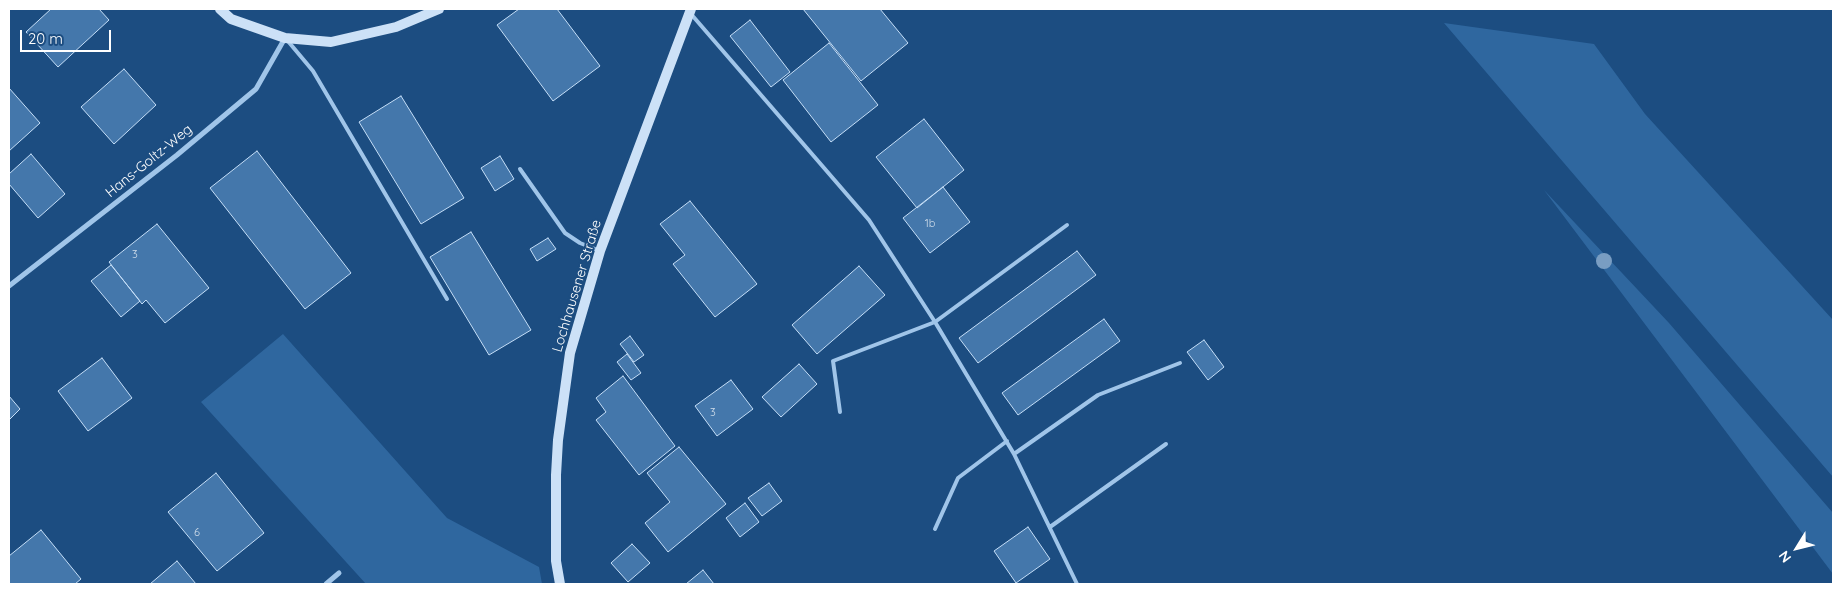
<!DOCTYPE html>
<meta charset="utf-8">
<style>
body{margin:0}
#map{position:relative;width:1842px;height:593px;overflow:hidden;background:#1c4d81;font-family:Quicksand,sans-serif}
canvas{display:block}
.frame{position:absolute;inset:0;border:10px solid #fff;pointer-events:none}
.north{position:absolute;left:1772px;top:523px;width:50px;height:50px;-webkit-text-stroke:4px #1c4d81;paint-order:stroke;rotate:234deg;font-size:14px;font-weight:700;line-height:20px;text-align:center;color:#fff}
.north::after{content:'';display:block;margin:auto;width:18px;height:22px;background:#fff;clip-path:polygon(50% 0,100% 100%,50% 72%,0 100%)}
.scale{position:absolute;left:20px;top:30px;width:91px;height:22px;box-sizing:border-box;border:2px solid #fff;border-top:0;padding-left:6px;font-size:15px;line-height:18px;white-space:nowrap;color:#fff;-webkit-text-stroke:4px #1c4d81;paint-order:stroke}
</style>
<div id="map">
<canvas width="1842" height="593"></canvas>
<div class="frame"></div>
<div class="north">N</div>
<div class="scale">20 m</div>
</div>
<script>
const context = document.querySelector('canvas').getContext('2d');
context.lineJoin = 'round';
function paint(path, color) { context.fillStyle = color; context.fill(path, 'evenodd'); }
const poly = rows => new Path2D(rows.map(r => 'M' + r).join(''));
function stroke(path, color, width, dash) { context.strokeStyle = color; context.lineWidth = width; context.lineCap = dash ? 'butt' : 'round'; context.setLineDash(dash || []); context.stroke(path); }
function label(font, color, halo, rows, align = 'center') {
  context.font = font + ' Quicksand,sans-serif'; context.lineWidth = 4; context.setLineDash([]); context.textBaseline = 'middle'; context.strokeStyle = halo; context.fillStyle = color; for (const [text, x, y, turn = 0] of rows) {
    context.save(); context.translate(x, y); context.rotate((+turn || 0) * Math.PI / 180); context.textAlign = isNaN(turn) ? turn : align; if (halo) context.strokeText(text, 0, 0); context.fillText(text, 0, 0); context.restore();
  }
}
paint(poly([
 [1444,23,1594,44,1645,114,1833,320,1833,477],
 [1544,190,1669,323,1833,513,1833,574],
 [283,334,447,518,539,567,542,584,366,584,201,402]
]), '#2f679f');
const building = poly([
 [51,9,99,9,109,20,58,67,26,32,51,9],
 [519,9,557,9,600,66,553,101,497,25,519,9],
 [803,9,880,9,908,43,861,81,803,9],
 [750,20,790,72,771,87,730,36,750,20],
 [829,43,878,105,831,142,783,80,829,43],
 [124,69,156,105,114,144,81,107,124,69],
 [9,88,40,123,9,151,9,88],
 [401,96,464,198,421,224,359,122,401,96],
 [924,119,964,170,917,208,876,157,924,119],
 [257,151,351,273,305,309,210,188,257,151],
 [31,154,65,194,38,218,9,184,9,174,31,154],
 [500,156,514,179,495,191,481,168,500,156],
 [943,187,970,222,930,253,903,218,943,187],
 [690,201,757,284,715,317,673,264,685,255,660,224,690,201],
 [157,224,209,288,165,323,146,300,142,304,109,262,157,224],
 [471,232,531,330,489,355,430,257,471,232],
 [548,238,556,249,537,261,530,249,548,238],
 [1077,251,1096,275,978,363,959,338,1077,251],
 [111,265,140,301,121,317,91,281,111,265],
 [859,266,885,295,817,354,792,325,859,266],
 [1104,319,1120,341,1018,415,1002,393,1104,319],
 [630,336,644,355,634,362,620,344,630,336],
 [1204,340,1224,367,1208,380,1187,352,1204,340],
 [627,354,641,373,631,380,617,362,627,354],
 [102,358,132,398,88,431,58,391,102,358],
 [799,364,817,384,781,417,762,397,799,364],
 [623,376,675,446,639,475,596,420,606,412,596,398,623,376],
 [731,380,753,409,717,436,695,406,731,380],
 [9,396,20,409,9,420,9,396],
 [679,447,726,504,668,552,645,523,670,502,647,473,679,447],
 [216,473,264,533,217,571,168,512,216,473],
 [769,483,782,501,762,516,748,498,769,483],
 [745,503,759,522,740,537,726,518,745,503],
 [1028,527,1050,559,1016,583,994,551,1028,527],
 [41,530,81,579,75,584,9,584,9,556,41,530],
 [632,544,650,563,628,582,611,563,632,544],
 [177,561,196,584,150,584,177,561],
 [703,570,714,584,686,584,703,570]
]);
paint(building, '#4477ab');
stroke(building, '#c5def7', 1);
stroke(poly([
 [691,14,869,220,935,322,1014,454,1077,584],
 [287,40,313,71,447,299],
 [520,169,565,233,580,243,600,251],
 [840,412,833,361,935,322,1067,225],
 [1014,454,1098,395,1180,363],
 [1050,527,1166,444],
 [935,529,958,478,1007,441]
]), '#a0c5e9', 4);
stroke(poly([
 [9,286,177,155,256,89,285,38],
 [326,584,339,573]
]), '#a0c5e9', 5);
stroke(poly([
 [220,9,231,19,285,38,331,42,396,27,439,9],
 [560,584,556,561,556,475,558,440,570,353,600,251,691,9]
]), '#cce1f7', 10);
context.fillStyle = '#799dc2';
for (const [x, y] of [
 [1604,261]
]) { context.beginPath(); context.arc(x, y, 8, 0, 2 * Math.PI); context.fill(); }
label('11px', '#d0ddea', null, [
 ["1b",930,224],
 ["3",135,255],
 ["3",713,413],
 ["6",197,533]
]);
label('14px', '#fff', '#1c4d81', [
 ["Hans-Goltz-Weg",149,161,-39],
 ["Lochhausener Straße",577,286,-73]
]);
</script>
